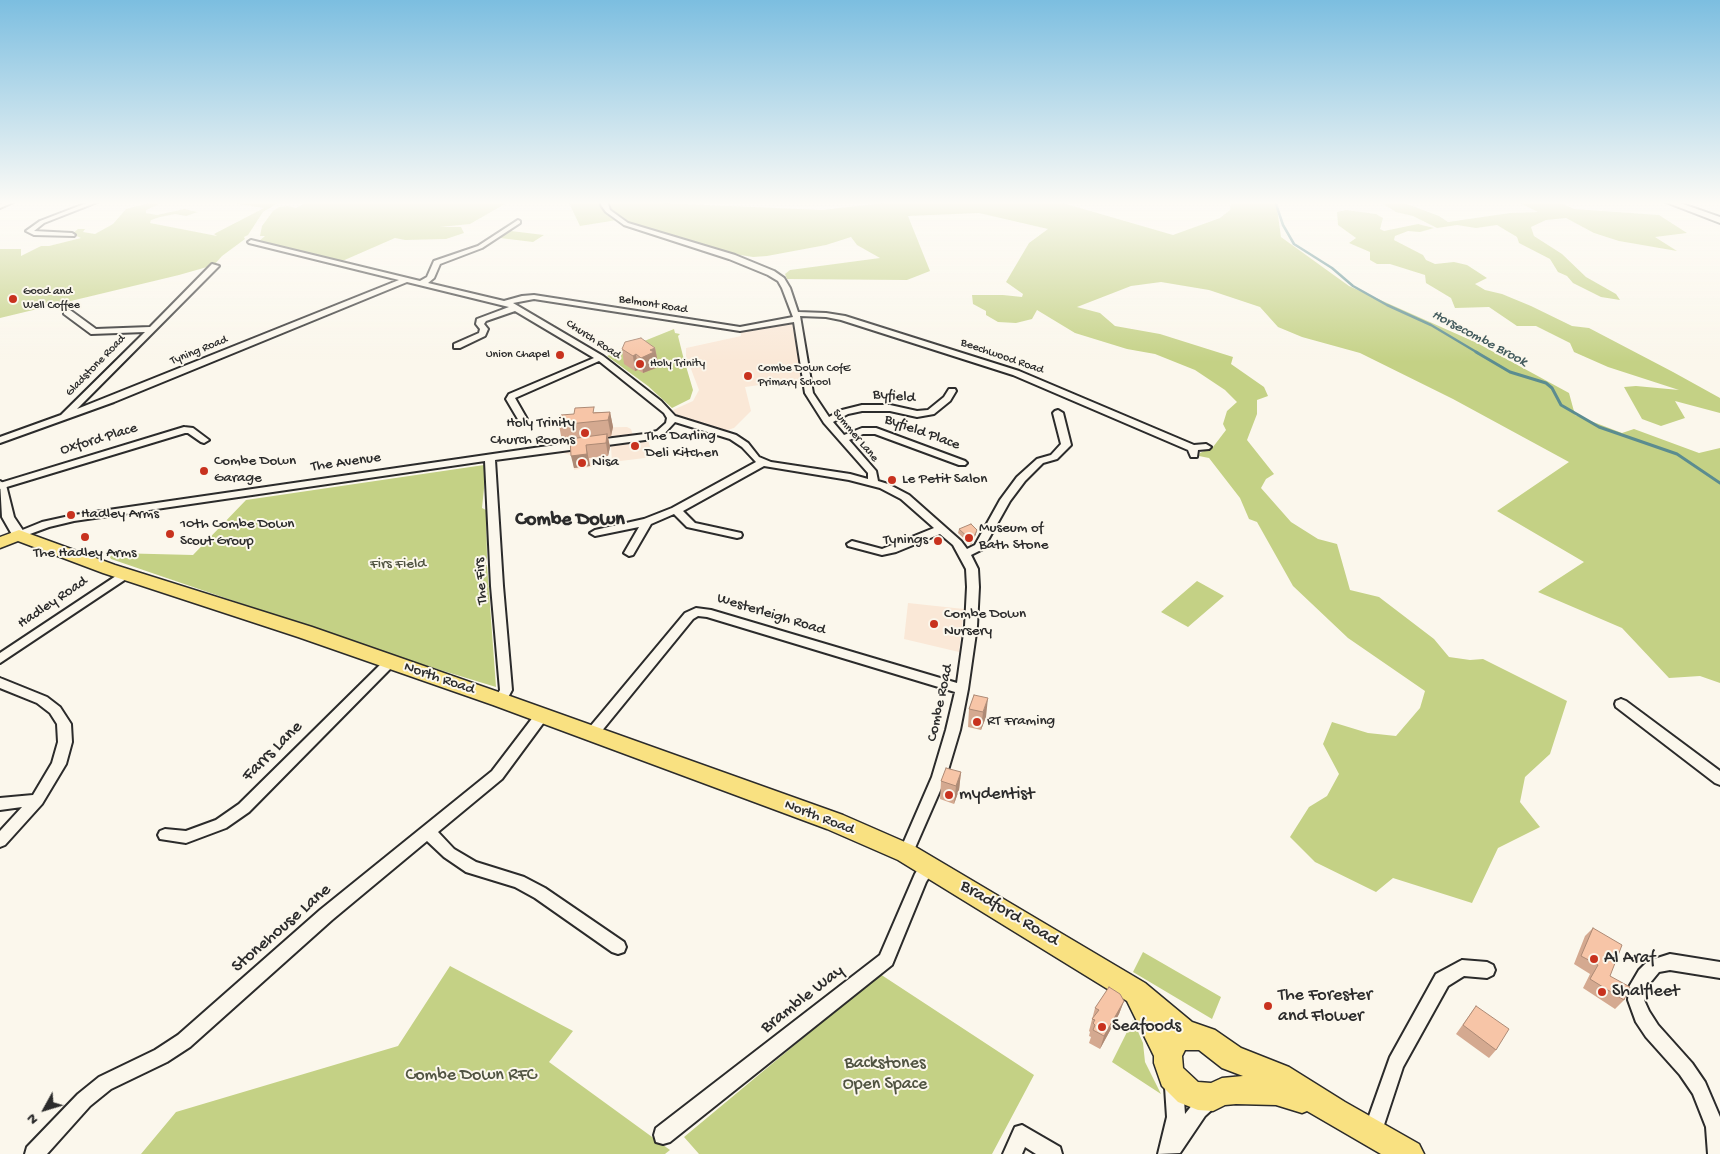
<!DOCTYPE html>
<style>
body{margin:0}
#map{position:relative;width:1720px;height:1154px;overflow:hidden;background:#fbf7ec;font-family:"Gochi Hand",sans-serif}
canvas{display:block}
.north{position:absolute;left:20px;top:1084px;width:50px;height:50px;-webkit-text-stroke:4px #fbf7ec;paint-order:stroke;rotate:231deg;font-size:14px;font-weight:700;line-height:20px;text-align:center;color:#2b2b2b}
.north::after{content:'';display:block;margin:auto;width:18px;height:22px;background:#2b2b2b;clip-path:polygon(50% 0,100% 100%,50% 72%,0 100%)}
</style>
<div id="map">
<canvas width="1720" height="1154"></canvas>
<div class="north">N</div>
</div>
<script>
const context = document.querySelector('canvas').getContext('2d');
context.lineJoin = 'round';
function paint(path, color) { context.fillStyle = color; context.fill(path, 'evenodd'); }
const poly = rows => new Path2D(rows.map(r => 'M' + r).join(''));
function stroke(path, color, width, dash) { context.strokeStyle = color; context.lineWidth = width; context.lineCap = dash ? 'butt' : 'round'; context.setLineDash(dash || []); context.stroke(path); }
function label(font, color, halo, rows, align = 'center') {
  context.font = font + ' "Gochi Hand",sans-serif'; context.lineWidth = 4; context.setLineDash([]); context.textBaseline = 'middle'; context.strokeStyle = halo; context.fillStyle = color; for (const [text, x, y, turn = 0] of rows) {
    context.save(); context.translate(x, y); context.rotate((+turn || 0) * Math.PI / 180); context.textAlign = isNaN(turn) ? turn : align; if (halo) context.strokeText(text, 0, 0); context.fillText(text, 0, 0); context.restore();
  }
}
paint(poly([
 [792,322,803,379,745,387,751,411,734,428,724,431,677,417,673,410,693,401,699,390,686,356,686,348,741,336,741,331],
 [627,427,631,429,635,442,648,440,651,450,645,458,612,462,611,447,595,449,596,466,574,470,573,456,561,452,559,444,563,428],
 [908,603,964,609,959,652,904,639]
]), '#fae8d7');
paint(poly([
 [156,201,166,201,146,210,146,213,157,215,184,209,198,212,186,216,175,214,160,217,151,220,150,223,217,236,214,234,264,208,233,203,238,201,281,201,263,212,248,235,244,237,245,239,222,256,214,265,179,275,0,318,0,249,21,249,21,256,41,246,49,246,81,238,72,234,78,229,85,229,83,232,95,234,113,224,126,209],
 [309,201,510,201,470,224,440,227,461,227,464,233,446,239,405,240,395,238,340,262,259,241,265,236,260,236,262,226,273,211,279,207,288,206,296,208],
 [568,201,615,201,822,210,902,201,1056,201,1173,235,1220,218,1230,210,1231,201,1276,201,1281,237,1349,286,1477,343,1569,393,1575,415,1622,433,1634,429,1699,453,1720,448,1720,683,1700,676,1669,678,1622,628,1538,592,1584,562,1497,511,1569,462,1453,399,1360,353,1302,337,1278,327,1260,307,1209,290,1161,282,1131,286,1077,307,1100,313,1115,326,1160,334,1233,357,1231,364,1264,387,1268,396,1257,400,1257,414,1247,440,1274,474,1266,479,1261,488,1291,522,1318,539,1337,544,1350,590,1379,597,1434,639,1449,657,1470,660,1483,659,1567,701,1550,754,1525,777,1520,802,1540,827,1498,848,1472,903,1393,878,1376,892,1315,862,1290,837,1309,807,1327,796,1339,774,1323,744,1332,722,1368,733,1396,736,1420,708,1425,691,1348,638,1293,586,1257,522,1249,519,1240,498,1209,458,1199,456,1200,453,1213,447,1226,430,1223,424,1227,411,1237,402,1225,390,1195,370,1155,354,1127,349,1075,333,1037,310,1032,319,1016,323,998,322,986,315,986,311,973,304,972,295,1003,295,1022,297,1023,294,1006,282,1029,243,1048,229,979,213,908,216,930,271,907,280,787,279,785,274,790,270,880,258,857,245,851,237,826,245,767,256,753,257,734,254,635,226,623,219,580,226],
 [1360,201,1399,201,1439,216,1448,222,1510,213,1538,212,1516,201,1556,201,1574,209,1659,215,1687,233,1655,237,1677,251,1619,241,1594,233,1566,218,1546,220,1531,227,1534,236,1562,254,1586,277,1616,294,1620,300,1601,297,1573,283,1567,276,1558,272,1550,259,1519,243,1517,237,1497,225,1476,228,1457,225,1437,228,1413,216,1396,212,1380,202],
 [1346,210,1376,214,1383,218,1380,229,1384,231,1418,224,1434,228,1420,232,1408,231,1395,236,1394,240,1423,255,1426,260,1435,264,1454,262,1467,265,1487,278,1475,284,1485,290,1502,294,1531,306,1572,326,1589,328,1673,372,1720,398,1720,413,1675,401,1685,418,1661,426,1642,419,1624,387,1636,386,1679,390,1608,367,1574,352,1570,343,1536,326,1517,326,1489,307,1455,308,1451,298,1426,283,1425,275,1390,264,1377,264,1370,260,1370,252,1349,243,1356,238,1338,225,1337,212],
 [511,231,544,235,533,242,500,238],
 [674,329,675,333,680,334,678,336,683,356,693,390,690,399,672,408,648,386,607,356],
 [484,465,484,469,486,469,482,508,486,510,487,558,485,565,487,565,496,687,401,658,111,559,110,557,114,553,193,555,246,500],
 [1197,581,1224,596,1188,627,1161,612],
 [1143,952,1221,997,1212,1019,1133,972],
 [450,966,573,1031,549,1062,670,1150,665,1154,141,1154,176,1112,398,1046],
 [880,974,1034,1075,992,1154,699,1154,684,1137],
 [1133,1020,1143,1043,1145,1062,1161,1094,1112,1062]
]), '#c4d185');
stroke(poly([
 [1275,201,1283,225,1294,244,1332,268,1353,286,1387,305,1431,325,1478,353]
]), '#5b8c90', 2.5);
stroke(poly([
 [1476,352,1510,372,1546,383,1552,388,1561,405,1599,427,1677,454,1720,483]
]), '#5b8c90', 3);
const minor = poly([
 [8,201,16,201,0,208,0,204,8,201],
 [92,201,100,201,44,223,34,231,72,233,75,235,74,236,34,235,26,231,40,221,92,201],
 [601,201,607,201,610,210,628,223,735,255,774,271,784,278,790,288,798,312,826,313,845,316,1019,371,1194,445,1206,444,1211,447,1209,449,1198,450,1197,457,1191,457,1188,450,1013,375,841,320,826,317,800,316,813,393,829,417,842,410,862,405,890,405,917,411,928,410,944,397,949,389,955,389,956,391,950,401,934,414,917,417,890,411,862,411,848,414,833,422,844,435,862,428,876,428,965,461,967,463,965,465,959,465,875,434,863,434,849,440,876,471,878,481,888,484,909,495,961,541,967,549,975,545,1000,500,1017,477,1037,459,1051,455,1061,444,1053,413,1055,411,1058,410,1063,413,1071,445,1057,459,1043,463,1025,481,1010,501,983,549,971,555,978,569,979,587,977,626,968,689,960,730,946,777,911,857,906,859,901,857,899,853,932,777,946,730,955,692,707,617,698,616,693,619,596,738,591,739,586,738,584,734,685,613,696,608,711,610,957,683,965,626,967,587,966,569,953,545,940,534,896,552,882,555,848,546,847,544,852,541,882,549,934,528,901,499,880,488,849,480,764,466,683,511,695,523,741,533,742,535,741,537,737,538,687,527,674,514,651,524,633,555,629,556,624,553,639,527,595,536,590,533,595,530,644,519,672,508,756,462,742,447,730,439,675,422,663,435,645,440,495,460,503,586,512,690,505,703,500,705,495,703,494,700,500,690,491,586,485,461,74,521,49,527,19,538,14,535,15,533,42,522,74,515,541,447,645,434,657,431,666,423,667,418,664,413,599,361,515,398,527,419,525,421,519,421,506,399,509,394,594,358,515,311,486,321,484,324,488,329,485,336,460,348,454,348,454,344,479,333,480,329,476,324,477,319,509,307,407,282,114,402,0,443,0,437,61,415,145,332,91,334,64,314,64,310,70,310,96,329,150,327,212,264,219,266,77,409,399,280,249,243,248,242,251,240,420,281,427,277,434,261,478,246,518,220,520,221,520,223,482,248,440,264,434,278,428,283,504,301,522,296,534,295,740,327,793,317,782,288,778,281,768,275,729,259,624,225,606,212,601,205,601,201],
 [534,299,740,331,794,322,805,393,824,423,868,473,868,479,850,474,771,462,759,457,748,443,736,435,675,416,661,401,603,356,513,303,534,299],
 [184,427,193,428,209,440,204,443,201,442,188,433,185,433,0,489,0,483,184,427],
 [125,570,131,574,129,577,0,663,0,653,125,570],
 [390,658,394,659,396,662,394,665,249,812,226,828,186,843,160,839,158,835,160,831,165,829,186,831,216,820,239,804,386,659,390,658],
 [0,678,47,697,60,707,71,724,72,742,66,764,42,804,5,845,0,847,0,831,22,807,0,810,0,798,33,795,52,763,58,742,57,724,50,713,37,703,0,688,0,678],
 [1621,699,1626,701,1720,771,1720,785,1715,783,1616,707,1615,704,1616,701,1621,699],
 [542,710,547,712,549,715,547,718,502,779,438,832,454,849,476,862,524,877,545,888,624,942,626,947,624,952,618,954,612,952,535,898,515,887,466,872,444,857,427,841,332,920,190,1047,167,1062,111,1089,90,1106,47,1154,25,1154,27,1147,78,1094,99,1077,155,1050,178,1035,320,910,492,771,537,712,542,710],
 [928,860,933,861,936,866,926,882,892,965,670,1142,663,1144,656,1142,654,1135,656,1128,880,955,915,874,923,861,928,860],
 [1670,954,1720,962,1720,978,1670,970,1659,972,1645,989,1644,1000,1649,1011,1658,1025,1692,1063,1705,1082,1720,1117,1720,1154,1708,1154,1706,1127,1693,1094,1680,1075,1646,1037,1636,1022,1628,1000,1629,987,1639,970,1648,961,1670,954],
 [1462,960,1487,962,1493,965,1495,970,1493,975,1487,978,1464,976,1448,986,1403,1067,1379,1140,1372,1142,1365,1140,1363,1133,1390,1057,1436,974,1462,960],
 [1174,1078,1180,1081,1183,1087,1185,1114,1193,1104,1204,1094,1210,1091,1216,1094,1219,1100,1216,1106,1205,1116,1180,1153,1158,1154,1167,1117,1165,1087,1168,1081,1174,1078],
 [1022,1125,1060,1147,1062,1154,1036,1154,1025,1147,1022,1154,1003,1154,1015,1127,1022,1125]
]);
const tertiary = poly([
 [0,481,6,485,14,517,26,535,24,538,14,538,2,517,0,481]
]);
const secondary = poly([
 [1663,201,1674,201,1720,217,1720,223,1663,201]
]);
const primary = poly([
 [19,530,115,565,312,627,507,695,843,815,914,846,1145,983,1192,1022,1215,1030,1241,1048,1289,1067,1345,1102,1419,1144,1424,1154,1381,1154,1307,1111,1302,1113,1276,1105,1236,1104,1225,1105,1213,1111,1198,1110,1178,1102,1162,1086,1154,1063,1154,1056,1127,1001,898,860,827,829,493,705,298,637,103,573,18,541,0,548,0,537,19,530],
 [1185,1050,1199,1050,1222,1068,1243,1076,1222,1078,1211,1083,1198,1082,1183,1068,1182,1056,1185,1050]
]);
stroke(minor, '#2b2b2b', 4);
stroke(tertiary, '#2b2b2b', 4);
stroke(secondary, '#2b2b2b', 4);
stroke(primary, '#2b2b2b', 3);
paint(minor, '#fbf7ec');
paint(tertiary, '#fbf7ec');
paint(secondary, '#fbf7ec');
paint(primary, '#f9e181');
paint(poly([
 [655,348,658,363,656,364,656,368,643,373,638,370,635,371,624,364,622,349],
 [595,412,610,412,613,427,611,436,608,437,610,447,608,456,589,458,590,466,574,468,570,441,562,441,559,425],
 [959,529,976,534,971,545,958,533],
 [974,695,986,717,981,730,968,727,969,709],
 [961,772,959,790,954,804,940,799,941,781],
 [1593,928,1610,976,1624,1000,1615,1009,1583,988,1590,974,1574,964,1585,936],
 [1124,1001,1119,1014,1100,1049,1089,1043,1091,1037,1089,1036,1090,1032,1089,1031,1095,1008],
 [1476,1006,1496,1050,1489,1058,1456,1034]
]), '#d4a990');
paint(poly([
 [655,348,658,363,656,364,656,368,643,373,641,358,650,350],
 [636,354,638,370,635,371,633,356],
 [610,412,613,427,611,436,608,420],
 [607,434,610,447,608,456,606,443],
 [586,445,590,466,574,468,571,456],
 [977,530,976,534,971,545,972,541],
 [988,698,986,717,981,730,983,712],
 [961,772,959,790,954,804,956,786],
 [1124,1001,1119,1014,1100,1049,1104,1036]
]), '#ad8a75');
const building = poly([
 [641,338,655,348,650,350,654,352,641,358,636,354,633,356,622,349,625,342,641,338],
 [594,407,593,413,610,412,608,420,559,425,561,415,574,414,575,408,594,407],
 [607,434,606,443,586,445,587,454,571,456,570,439,607,434],
 [971,524,977,530,972,541,959,529,971,524],
 [974,695,988,698,983,712,969,709,974,695],
 [946,768,961,772,956,786,941,781,946,768],
 [1593,928,1622,945,1610,976,1630,987,1624,1000,1590,979,1598,965,1581,956,1593,928],
 [1109,987,1120,994,1124,1001,1104,1036,1093,1030,1095,1025,1093,1023,1095,1020,1092,1019,1099,1010,1095,1008,1109,987],
 [1476,1006,1509,1029,1496,1050,1463,1025,1476,1006]
]);
paint(building, '#f7c5a7');
stroke(building, '#ad8a75', 1);
const sky = context.createLinearGradient(0, 0, 0, 362);
sky.addColorStop(0, '#7cbee0');
sky.addColorStop(0.56, '#fdfbf6');
sky.addColorStop(1, '#fdfbf600');
context.fillStyle = sky;
context.fillRect(0, 0, 1720, 362);
for (const [x, y, r, color] of [
 [13,299,5,"#c8321e"],
 [560,355,5,"#c8321e"],
 [640,364,5,"#c8321e"],
 [748,376,5,"#c8321e"],
 [585,433,5,"#c8321e"],
 [635,446,5,"#c8321e"],
 [582,463,5,"#c8321e"],
 [204,471,5,"#c8321e"],
 [892,480,5,"#c8321e"],
 [71,515,5,"#c8321e"],
 [170,534,5,"#c8321e"],
 [85,537,5,"#c8321e"],
 [969,538,5,"#c8321e"],
 [938,541,5,"#c8321e"],
 [934,624,5,"#c8321e"],
 [977,722,5,"#c8321e"],
 [949,795,5,"#c8321e"],
 [1594,959,5,"#c8321e"],
 [1602,992,5,"#c8321e"],
 [1268,1006,5,"#c8321e"],
 [1102,1027,5,"#c8321e"]
]) { const dot = new Path2D(); dot.arc(x, y, r, 0, 2 * Math.PI); context.fillStyle = color; context.fill(dot); stroke(dot, '#fbf7ec', 2); }
label('12px', '#2b2b2b', '#fbf7ec', [
 ["Good and",23,292],
 ["Well Coffee",23,306],
 ["Union Chapel",550,355,"right"],
 ["Holy Trinity",650,364],
 ["Combe Down CofE",758,369],
 ["Primary School",758,383]
], 'left');
label('12px', '#2b2b2b', '#fbf7ec', [
 ["Belmont Road",653,305,9],
 ["Church Road",593,340,33],
 ["Tyning Road",199,351,-22],
 ["Beechwood Road",1002,357,19],
 ["Gladstone Road",96,366,-46],
 ["Summer Lane",855,436,50]
]);
label('italic 14px', '#435b5d', '#fbf7ec', [
 ["Horsecombe Brook",1479,339,28]
]);
label('15px', '#2b2b2b', '#fbf7ec', [
 ["Byfield",894,397,5],
 ["Byfield Place",922,433,20],
 ["Oxford Place",99,440,-17],
 ["The Avenue",346,463,-8],
 ["The Firs",482,581,-94],
 ["Hadley Road",53,603,-34],
 ["Westerleigh Road",771,615,17],
 ["North Road",439,679,19],
 ["Combe Road",941,703,-78],
 ["North Road",819,818,21]
]);
label('15px', '#2b2b2b', '#fbf7ec', [
 ["Holy Trinity",575,424,"right"],
 ["Church Rooms",575,441,"right"],
 ["The Darling",645,437],
 ["Deli Kitchen",645,454],
 ["Combe Down",214,462],
 ["Garage",214,479],
 ["Nisa",592,463],
 ["Le Petit Salon",902,480],
 ["Hadley Arms",81,515],
 ["10th Combe Down",180,525],
 ["Scout Group",180,542],
 ["Museum of",979,529],
 ["Bath Stone",979,546],
 ["Tynings",928,541,"right"],
 ["The Hadley Arms",85,554,"center"],
 ["Combe Down",944,615],
 ["Nursery",944,632],
 ["RT Framing",987,722]
], 'left');
label('15px', '#515442', '#fbf7ec', [
 ["Firs Field",398,565]
]);
label('18px', '#2b2b2b', '#fbf7ec', [
 ["Farrs Lane",273,752,-45],
 ["Bradford Road",1009,914,31],
 ["Stonehouse Lane",282,929,-41],
 ["Bramble Way",803,1000,-38]
]);
label('18px', '#2b2b2b', '#fbf7ec', [
 ["mydentist",959,795],
 ["Al Araf",1604,959],
 ["Shalfleet",1612,992],
 ["The Forester",1278,996],
 ["and Flower",1278,1017],
 ["Seafoods",1112,1027]
], 'left');
label('18px', '#515442', '#fbf7ec', [
 ["Backstones",885,1064],
 ["Open Space",885,1085],
 ["Combe Down RFC",471,1076]
]);
label('bold 20px', '#2b2b2b', '#fbf7ec', [
 ["Combe Down",570,521]
]);
</script>
